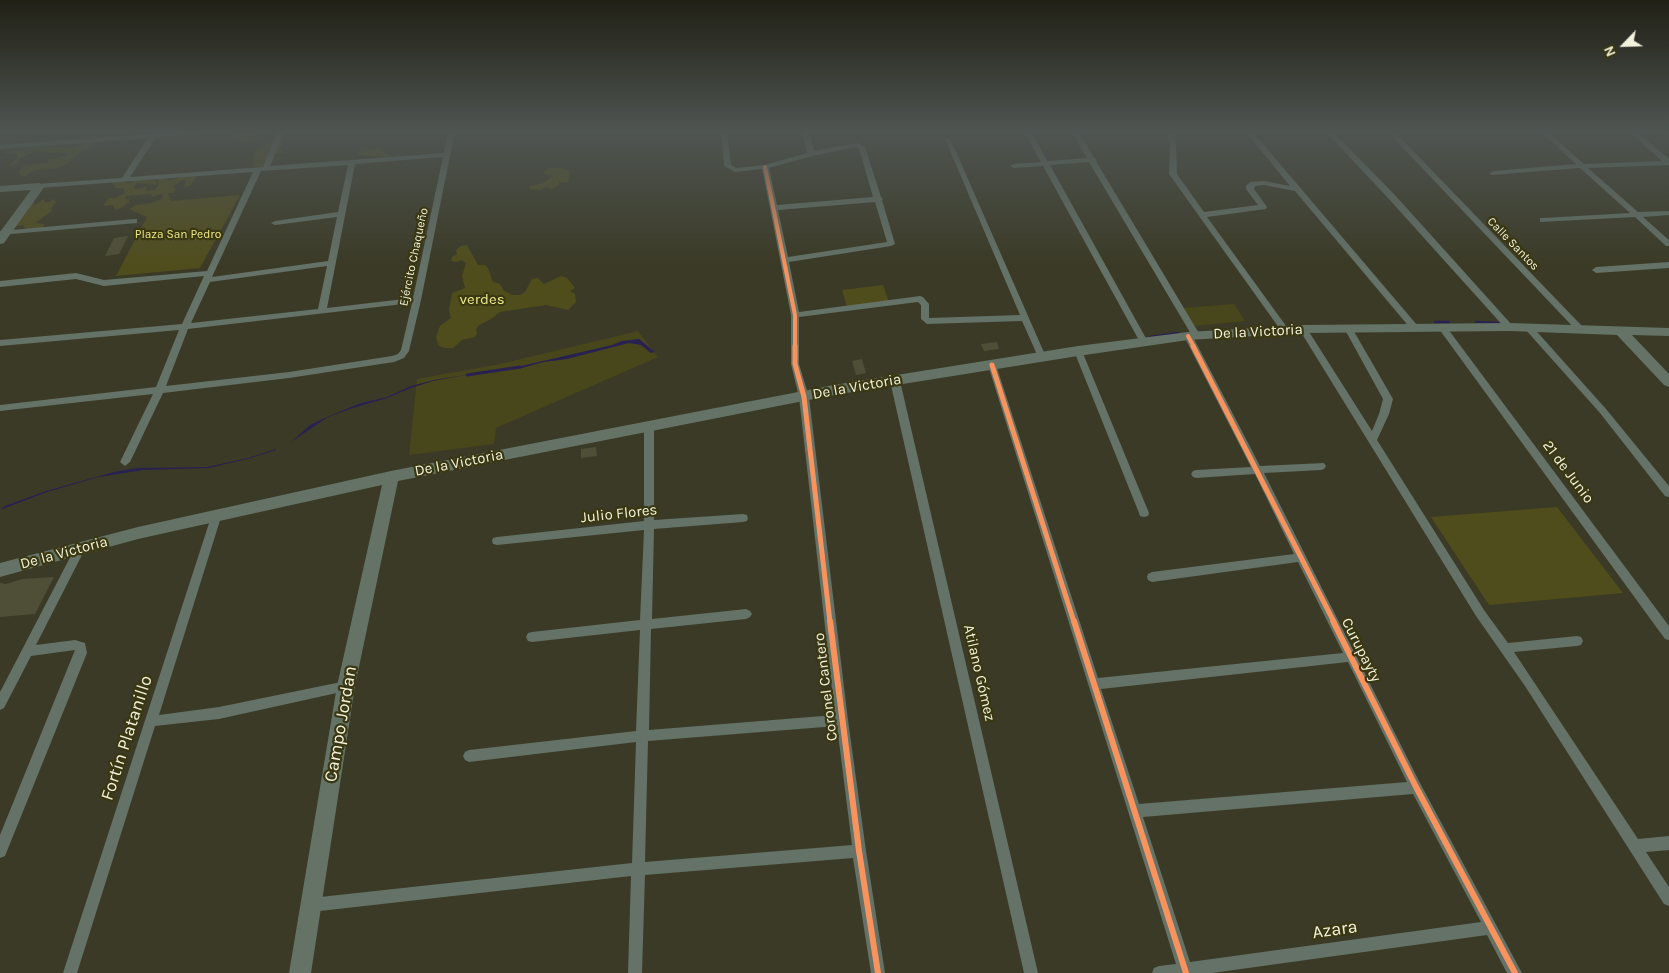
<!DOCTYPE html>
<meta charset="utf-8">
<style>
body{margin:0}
#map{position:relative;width:1669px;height:973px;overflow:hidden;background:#3b3a26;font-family:Karla,sans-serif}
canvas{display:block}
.north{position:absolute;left:1599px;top:20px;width:50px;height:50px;-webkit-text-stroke:4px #3a3812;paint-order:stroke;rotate:246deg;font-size:14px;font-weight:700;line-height:20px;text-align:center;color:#f2f1dc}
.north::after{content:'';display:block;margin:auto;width:18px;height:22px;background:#f2f1dc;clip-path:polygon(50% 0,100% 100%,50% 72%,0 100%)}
</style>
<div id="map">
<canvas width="1669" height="973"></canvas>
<div class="north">N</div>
</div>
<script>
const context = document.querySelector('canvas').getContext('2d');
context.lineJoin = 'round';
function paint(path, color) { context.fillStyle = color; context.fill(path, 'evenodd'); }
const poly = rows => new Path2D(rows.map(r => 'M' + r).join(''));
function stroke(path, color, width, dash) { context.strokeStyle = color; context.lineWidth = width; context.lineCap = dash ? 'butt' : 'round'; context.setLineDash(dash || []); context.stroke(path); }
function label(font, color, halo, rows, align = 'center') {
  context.font = font + ' Karla,sans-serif'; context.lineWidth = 4.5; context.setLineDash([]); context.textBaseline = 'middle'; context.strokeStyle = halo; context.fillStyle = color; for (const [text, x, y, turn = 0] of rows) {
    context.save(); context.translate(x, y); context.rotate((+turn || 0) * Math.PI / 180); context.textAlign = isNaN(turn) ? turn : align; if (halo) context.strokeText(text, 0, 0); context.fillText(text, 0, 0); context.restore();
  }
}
paint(poly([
 [1234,304,1245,321,1194,326,1183,308],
 [638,331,658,357,496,428,494,444,409,455,417,379,500,364]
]), '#48461b');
paint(poly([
 [233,131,245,131,244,134,257,132,254,136,256,141,254,143,242,143,239,139,229,139],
 [283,141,284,144,281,148,284,153,271,155,266,166,259,168,253,166,253,156,257,148,272,142],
 [89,142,97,144,76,155,69,163,54,169,35,170,25,176,21,176,19,173,21,169,26,165,47,163,49,160,66,156,67,153,36,152,23,157,19,160,19,163,11,166,10,165,17,158,17,154,5,153,11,150,26,151,45,146,71,148],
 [379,147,383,150,383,152,392,156,384,157,357,155,357,152,364,148,371,150],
 [550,168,561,168,570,171,568,183,559,182,559,185,552,189,546,187,540,190,530,189,529,186,543,183,554,175,544,174,545,171],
 [189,175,197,177,190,186,183,187,186,181,183,180,173,186,176,190,173,193,168,193,171,201,240,195,200,268,116,276,147,217,129,209,136,205,151,203,162,199,163,194,160,194,153,197,150,194,127,196,124,199,129,199,129,202,123,207,115,210,113,205,103,206,109,198,115,198,125,193,123,188,116,188,111,181,130,183,135,178,155,180,157,185,137,183,134,187,135,189,147,187,145,191,155,190,159,183,156,178,163,177,169,180],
 [44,199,44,202,50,202,53,199,56,202,51,208,52,211,35,223,45,224,40,231,27,232,23,225,13,227,32,200,35,204,31,206,35,205],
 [467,245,478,265,485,265,488,268,493,282,500,284,504,291,513,295,520,295,525,292,532,279,538,278,544,284,561,276,567,278,575,288,570,291,575,294,576,302,568,310,546,305,500,312,491,319,479,325,476,329,477,333,475,337,462,340,453,348,445,348,439,346,436,337,440,326,451,318,449,310,452,293,465,288,462,276,466,263,462,260,456,262,451,261,452,257,457,254,456,250,461,246],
 [883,285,889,302,847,307,842,290],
 [1557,507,1623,593,1489,605,1431,517]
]), '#504d1c');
paint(poly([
 [639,339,655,352,651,353,641,345,629,343,567,359,544,362,518,369,517,367,612,345,622,341],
 [471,374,433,381,411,388,387,398,353,408,328,417,291,442,310,425,327,417,361,403,387,397,411,386,434,380],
 [276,449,276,450,251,458,209,468,143,470,99,477,47,492,0,510,5,506,46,491,114,472,137,468,207,467,248,458]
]), '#292151');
stroke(poly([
 [1435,322,1449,322],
 [1476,322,1498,323],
 [1150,337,1178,333]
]), '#292151', 2.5);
stroke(poly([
 [467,375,520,367]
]), '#292151', 3);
paint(poly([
 [128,236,119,254,105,256,114,238],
 [997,342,999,349,984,351,981,344],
 [862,359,866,373,856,375,852,361],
 [596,447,597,456,581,458,581,449],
 [54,577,35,614,0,617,0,583,6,584,22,579]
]), '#4f4e36');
paint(poly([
 [153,131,158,133,217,131,214,133,156,137,130,177,263,167,278,131,285,131,270,166,444,153,448,131,455,131,421,300,409,351,404,358,394,362,289,378,163,393,130,462,125,466,120,462,153,394,0,411,0,405,156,387,179,330,0,346,0,340,182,324,204,276,104,286,76,279,0,287,0,281,76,273,104,280,207,271,253,172,39,188,35,186,36,184,122,178,148,138,0,149,0,145,151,134,153,131],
 [443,157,413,298,327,308,355,164,443,157],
 [348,165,338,212,275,221,271,223,275,225,337,217,328,261,212,277,261,171,348,165],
 [327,266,318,309,191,323,210,282,327,266],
 [412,303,401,350,398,354,392,356,289,372,166,386,188,329,412,303],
 [721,131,727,131,731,165,736,168,765,165,807,153,802,131,809,131,814,151,857,143,865,147,881,197,883,199,882,200,895,244,891,246,789,262,799,312,920,296,923,297,929,304,929,318,1020,315,945,139,950,138,1046,357,1042,360,1039,359,1022,321,927,324,921,319,921,305,918,302,799,317,799,364,809,397,848,720,866,851,885,973,871,973,853,858,645,875,642,973,628,973,631,876,311,912,306,910,304,905,306,900,311,898,632,863,636,742,469,762,465,760,463,756,465,752,469,750,636,731,640,630,532,642,528,641,526,637,528,633,532,632,640,620,644,530,497,545,493,544,492,541,493,538,497,537,644,521,644,426,646,424,652,424,654,426,654,520,743,514,747,515,748,518,747,521,743,522,654,529,652,619,746,609,750,611,752,614,750,617,746,619,651,629,649,730,835,715,799,397,791,364,791,315,770,208,762,169,735,172,724,166,721,131],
 [856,147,859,148,873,197,777,205,769,168,812,156,856,147],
 [875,202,887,242,788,257,778,210,875,202],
 [837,726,852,845,645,862,648,741,837,726],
 [1024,131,1031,131,1047,161,1087,158,1071,131,1078,131,1094,158,1097,160,1096,161,1200,335,1196,338,1193,337,1260,466,1324,463,1326,466,1324,469,1321,470,1264,473,1420,783,1522,973,1507,973,1487,935,1212,973,1152,973,1154,968,1159,966,1176,964,988,365,989,363,995,363,996,365,1098,678,1343,653,1298,562,1152,582,1148,580,1147,577,1148,574,1152,572,1294,554,1255,474,1196,478,1193,477,1191,474,1193,471,1196,470,1251,467,1184,336,1185,334,1191,334,1089,162,1050,165,1148,342,1144,345,1141,344,1043,166,1014,168,1010,166,1014,164,1041,162,1024,131],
 [1348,662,1407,782,1139,804,1101,689,1348,662],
 [1413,794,1481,922,1190,962,1143,817,1413,794],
 [1166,131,1173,131,1176,144,1177,174,1204,212,1258,205,1246,189,1246,186,1250,182,1264,181,1290,186,1245,131,1252,131,1417,325,1418,327,1417,329,1411,329,1295,191,1264,185,1255,186,1254,189,1267,207,1266,209,1207,217,1289,330,1285,333,1282,332,1169,174,1170,144,1166,131],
 [1325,131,1332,131,1394,194,1512,325,1513,327,1512,329,1506,329,1388,198,1325,131],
 [1387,131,1394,131,1582,326,1583,328,1582,330,1576,330,1387,131],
 [1455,131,1445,134,1442,132,1442,131,1455,131],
 [1540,131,1547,131,1584,164,1662,161,1628,131,1636,131,1669,159,1669,165,1588,168,1638,212,1669,211,1669,215,1643,217,1669,240,1669,246,1666,246,1635,217,1540,222,1540,218,1543,218,1630,213,1580,168,1491,175,1490,173,1494,171,1576,164,1540,131],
 [134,219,137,219,137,223,0,235,0,231,134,219],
 [1669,262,1669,268,1596,273,1592,270,1596,267,1669,262],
 [1442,324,1445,325,1669,626,1669,640,1665,639,1439,329,1438,327,1439,325,1442,324],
 [1528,324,1531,325,1606,409,1669,486,1669,497,1665,496,1600,413,1525,329,1524,327,1525,325,1528,324],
 [1348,325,1352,328,1393,399,1389,414,1377,440,1484,610,1508,643,1577,636,1581,637,1583,641,1581,645,1577,646,1514,652,1638,839,1669,836,1669,850,1646,852,1669,887,1669,906,1664,904,1525,686,1476,616,1299,329,1300,327,1306,327,1372,431,1379,414,1383,399,1344,328,1348,325],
 [1078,348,1082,351,1149,513,1148,516,1144,517,1140,516,1139,513,1074,351,1078,348],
 [895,378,900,381,1038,973,1024,973,890,381,895,378],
 [217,510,221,511,222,514,159,715,219,707,346,681,350,682,352,686,350,690,346,691,219,719,155,726,77,973,63,973,212,514,213,511,217,510],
 [80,545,84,546,85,549,36,645,75,640,85,643,87,653,5,856,0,858,0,835,75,650,31,656,4,708,0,710,0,692,76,546,80,545]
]), '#647267');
paint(poly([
 [39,183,45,186,4,243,0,244,0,232,31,190,0,192,0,186,39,183],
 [1509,323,1669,328,1669,336,1632,335,1669,374,1669,387,1664,385,1617,335,1509,331,1303,333,1188,340,1078,356,834,395,398,481,355,686,311,973,289,973,337,686,382,485,138,539,0,577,0,563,138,527,391,471,834,385,1078,346,1188,332,1303,325,1509,323]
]), '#647366');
stroke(poly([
 [765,167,795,315,795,347],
 [1188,336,1194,347]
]), '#f8935d', 4);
stroke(poly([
 [795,346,795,364,804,397,830,622],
 [1193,346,1334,622],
 [992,365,1074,622]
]), '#f8935d', 5);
stroke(poly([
 [830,621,859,851,878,973],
 [1074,621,1186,973],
 [1333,621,1416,787,1515,973]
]), '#f8935d', 6);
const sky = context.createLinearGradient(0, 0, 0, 268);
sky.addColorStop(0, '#202015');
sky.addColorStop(0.49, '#4f5552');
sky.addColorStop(1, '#4f555200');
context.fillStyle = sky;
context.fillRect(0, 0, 1669, 268);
label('12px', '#efe983', '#3a3812', [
 ["Plaza San Pedro",178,235]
]);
label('12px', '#f2f1dc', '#3a3812', [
 ["Calle Santos",1513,244,46],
 ["Ejército Chaqueño",414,257,-78]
]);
label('15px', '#efe983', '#3a3812', [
 ["verdes",482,300]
]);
label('15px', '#f2f1dc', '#3a3812', [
 ["De la Victoria",1258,332,-3],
 ["De la Victoria",857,387,-10],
 ["De la Victoria",459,463,-11],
 ["21 de Junio",1568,472,53],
 ["Julio Flores",619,514,-6],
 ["De la Victoria",64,553,-15],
 ["Curupayty",1361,650,63],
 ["Atilano Gómez",979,673,77],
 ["Coronel Cantero",826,687,-97]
]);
label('18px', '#f2f1dc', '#3a3812', [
 ["Campo Jordan",341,724,-80],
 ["Fortín Platanillo",127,738,-72],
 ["Azara",1335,930,-8]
]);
</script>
